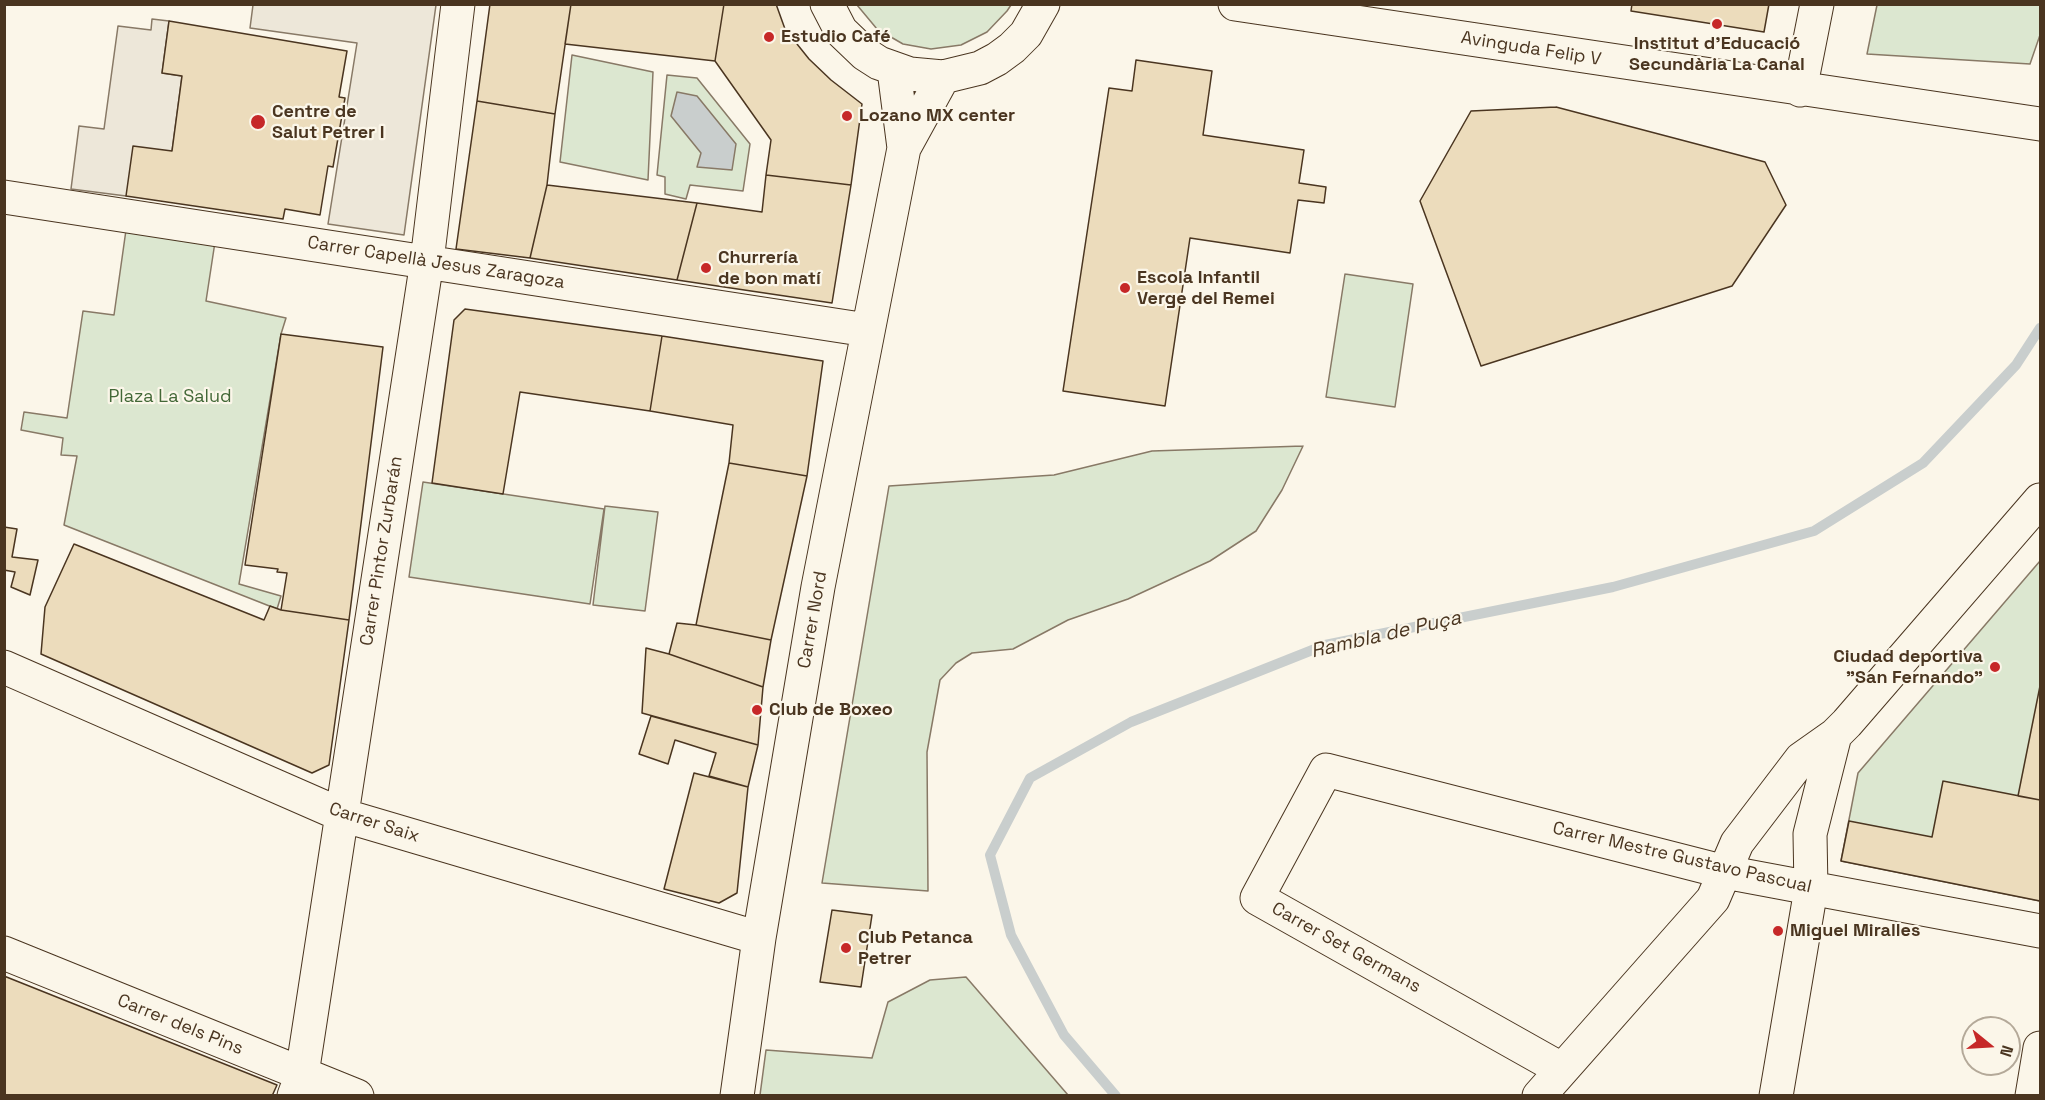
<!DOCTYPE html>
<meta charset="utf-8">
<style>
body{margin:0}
#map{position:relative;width:2045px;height:1100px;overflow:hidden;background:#fbf6e9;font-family:"Space Grotesk",sans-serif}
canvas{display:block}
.frame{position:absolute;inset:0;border:6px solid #4a3520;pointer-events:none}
.north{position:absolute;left:1961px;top:1016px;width:60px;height:60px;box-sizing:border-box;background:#fbf6e9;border:2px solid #b4a999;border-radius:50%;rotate:108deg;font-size:16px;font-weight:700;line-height:24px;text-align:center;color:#4a3520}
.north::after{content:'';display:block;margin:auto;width:21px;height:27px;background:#c62828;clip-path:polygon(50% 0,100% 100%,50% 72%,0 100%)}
</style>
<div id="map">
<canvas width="2045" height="1100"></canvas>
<div class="frame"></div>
<div class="north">N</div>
</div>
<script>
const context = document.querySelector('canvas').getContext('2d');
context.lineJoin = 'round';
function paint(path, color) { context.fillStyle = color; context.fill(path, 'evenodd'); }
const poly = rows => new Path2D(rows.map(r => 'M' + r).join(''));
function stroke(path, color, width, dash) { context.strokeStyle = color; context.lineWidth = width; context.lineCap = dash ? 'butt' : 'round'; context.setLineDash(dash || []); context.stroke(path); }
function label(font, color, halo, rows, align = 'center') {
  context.font = font + ' "Space Grotesk",sans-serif'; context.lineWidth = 4.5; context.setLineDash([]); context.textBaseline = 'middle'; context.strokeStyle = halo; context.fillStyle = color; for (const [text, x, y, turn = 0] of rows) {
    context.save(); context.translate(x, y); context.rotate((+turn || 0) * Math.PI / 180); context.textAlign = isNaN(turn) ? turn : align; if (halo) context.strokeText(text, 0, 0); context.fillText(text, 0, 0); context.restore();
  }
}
const green = poly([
 [857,5,1011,5,1007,11,987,32,961,45,931,49,903,44,877,29,857,5],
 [1877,5,2040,5,2040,35,2030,64,1867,54,1877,5],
 [572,55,653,72,648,180,560,162,572,55],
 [667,75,697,78,750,144,743,191,690,185,686,199,665,194,665,177,657,175,667,75],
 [126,230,215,242,206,301,286,318,281,334,239,584,281,596,277,609,64,525,77,456,61,455,63,438,21,430,24,412,67,418,83,311,114,315,126,230],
 [1345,274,1413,284,1395,407,1326,397,1345,274],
 [1303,446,1282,490,1256,531,1210,561,1128,599,1068,620,1013,649,972,653,956,663,940,680,927,752,928,891,822,883,889,486,1054,475,1152,451,1303,446],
 [423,482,604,509,590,604,409,577,423,482],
 [605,506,658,512,645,611,593,605,605,506],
 [2040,561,2040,901,1841,861,1858,773,2040,561],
 [966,977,1068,1095,760,1095,766,1050,872,1058,888,1002,930,980,966,977]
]);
paint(green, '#dce7d0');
stroke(green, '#887966', 1.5);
const parking = poly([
 [253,5,436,5,404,235,328,224,357,43,250,28,253,5],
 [152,19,169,21,162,73,182,76,172,151,126,196,71,189,79,126,104,129,118,26,151,30,152,19]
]);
paint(parking, '#ede7d9');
stroke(parking, '#887966', 1.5);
const water = poly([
 [677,92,697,96,736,144,732,170,697,167,701,153,671,116,677,92]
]);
paint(water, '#c9cecd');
stroke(water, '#887966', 1.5);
stroke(poly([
 [1116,1096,1064,1035,1011,935,990,855,1030,778,1131,722,1325,645,1613,587,1814,531,1923,463,2016,365,2040,328]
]), '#c9cecd', 10);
const building = poly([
 [490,4,571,4,555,114,477,101,490,4],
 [571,4,724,4,715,61,565,44,571,4],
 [724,4,776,4,785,29,809,59,831,80,862,104,851,185,766,175,771,140,715,61,724,4],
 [1632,4,1769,4,1764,32,1631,11,1632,4],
 [169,21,347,51,339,97,345,98,333,167,328,166,320,215,285,209,283,219,126,196,133,146,172,151,182,76,162,73,169,21],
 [1136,60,1212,71,1203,135,1304,150,1299,183,1326,187,1324,203,1298,200,1290,253,1190,238,1165,406,1063,391,1109,88,1132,91,1136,60],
 [477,101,555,114,547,185,530,258,456,249,477,101],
 [1556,107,1765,162,1786,205,1732,286,1481,366,1420,201,1471,111,1556,107],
 [766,175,851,185,832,303,677,280,697,203,762,212,766,175],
 [547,185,697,203,677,280,530,258,547,185],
 [465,309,662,336,650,411,520,392,503,494,432,483,454,320,465,309],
 [281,334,383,347,349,620,281,610,287,573,277,572,278,569,245,565,281,334],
 [662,336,823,361,807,476,729,463,733,425,650,411,662,336],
 [729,463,807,476,771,640,696,625,729,463],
 [4,527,17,529,12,557,38,560,30,595,11,587,15,572,4,570,4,527],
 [74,544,264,620,270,606,281,610,349,620,329,765,312,773,41,654,45,607,74,544],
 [677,623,696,625,771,640,763,687,669,654,677,623],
 [646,648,669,654,763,687,758,745,642,713,646,648],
 [2040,686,2040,800,2018,796,2040,686],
 [651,716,758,745,748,787,709,776,716,753,675,740,668,764,639,754,651,716],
 [694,773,748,787,737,893,719,903,664,889,694,773],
 [1943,781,2040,800,2040,901,1841,861,1849,821,1932,837,1943,781],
 [832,910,872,915,861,987,820,982,832,910],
 [4,976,277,1085,272,1096,4,1096,4,976]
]);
paint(building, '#ecdcbc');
stroke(building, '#4a3520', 1.5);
const minor = poly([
 [827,4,841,31,865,54,879,63,910,74,943,77,980,68,997,59,1012,48,1026,34,1043,4],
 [1235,4,2040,124],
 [894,70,904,148],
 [1800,90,1817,4],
 [4,197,867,330],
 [4,667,342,815,759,938],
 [4,953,357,1096],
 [1561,1069,1257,898,1326,770,1725,872,2040,931],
 [294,1096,302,1074,427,261,458,4],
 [737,1096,759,938,818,587,904,148,943,77],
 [1539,1096,1713,899,1737,843,1801,759,1835,735,1847,723,2040,500],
 [1776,1096,1811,889,1810,834,1835,735],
 [2032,1096,2040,1048]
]);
stroke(minor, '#4a3520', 35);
stroke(minor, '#fbf6e9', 33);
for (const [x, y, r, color] of [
 [1717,24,6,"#c62828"],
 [769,37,6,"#c62828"],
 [847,116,6,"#c62828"],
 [258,122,8,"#c62828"],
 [706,268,6,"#c62828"],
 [1125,288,6,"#c62828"],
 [1995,667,6,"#c62828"],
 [757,710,6,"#c62828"],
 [1778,931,6,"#c62828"],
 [846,948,6,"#c62828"]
]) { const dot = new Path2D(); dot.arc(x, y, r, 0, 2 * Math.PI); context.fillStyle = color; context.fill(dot); stroke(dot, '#fbf6e9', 2); }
label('bold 18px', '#4a3520', '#fbf6e9', [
 ["Estudio Café",781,37],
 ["Institut d'Educació",1717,44,"center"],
 ["Secundària La Canal",1717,65,"center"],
 ["Centre de",272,112],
 ["Salut Petrer I",272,133],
 ["Lozano MX center",859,116],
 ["Churrería",718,258],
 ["de bon matí",718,279],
 ["Escola Infantil",1137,278],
 ["Verge del Remei",1137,299],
 ["Ciudad deportiva",1983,657,"right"],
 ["\"San Fernando\"",1983,678,"right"],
 ["Club de Boxeo",769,710],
 ["Miguel Miralles",1790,931],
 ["Club Petanca",858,938],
 ["Petrer",858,959]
], 'left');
label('18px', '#4a3520', '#fbf6e9', [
 ["Avinguda Felip V",1531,49,9],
 ["Carrer Capellà Jesus Zaragoza",436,263,9],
 ["Carrer Pintor Zurbarán",382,551,-81],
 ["Carrer Nord",813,620,-80],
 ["Carrer Saix",374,823,18],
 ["Carrer Mestre Gustavo Pascual",1682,858,13],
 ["Carrer Set Germans",1346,948,29],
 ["Carrer dels Pins",180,1025,22]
]);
label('18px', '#436837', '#fbf6e9', [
 ["Plaza La Salud",170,397]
]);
label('italic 20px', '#4a3520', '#fbf6e9', [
 ["Rambla de Puça",1386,635,-13]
]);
</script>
